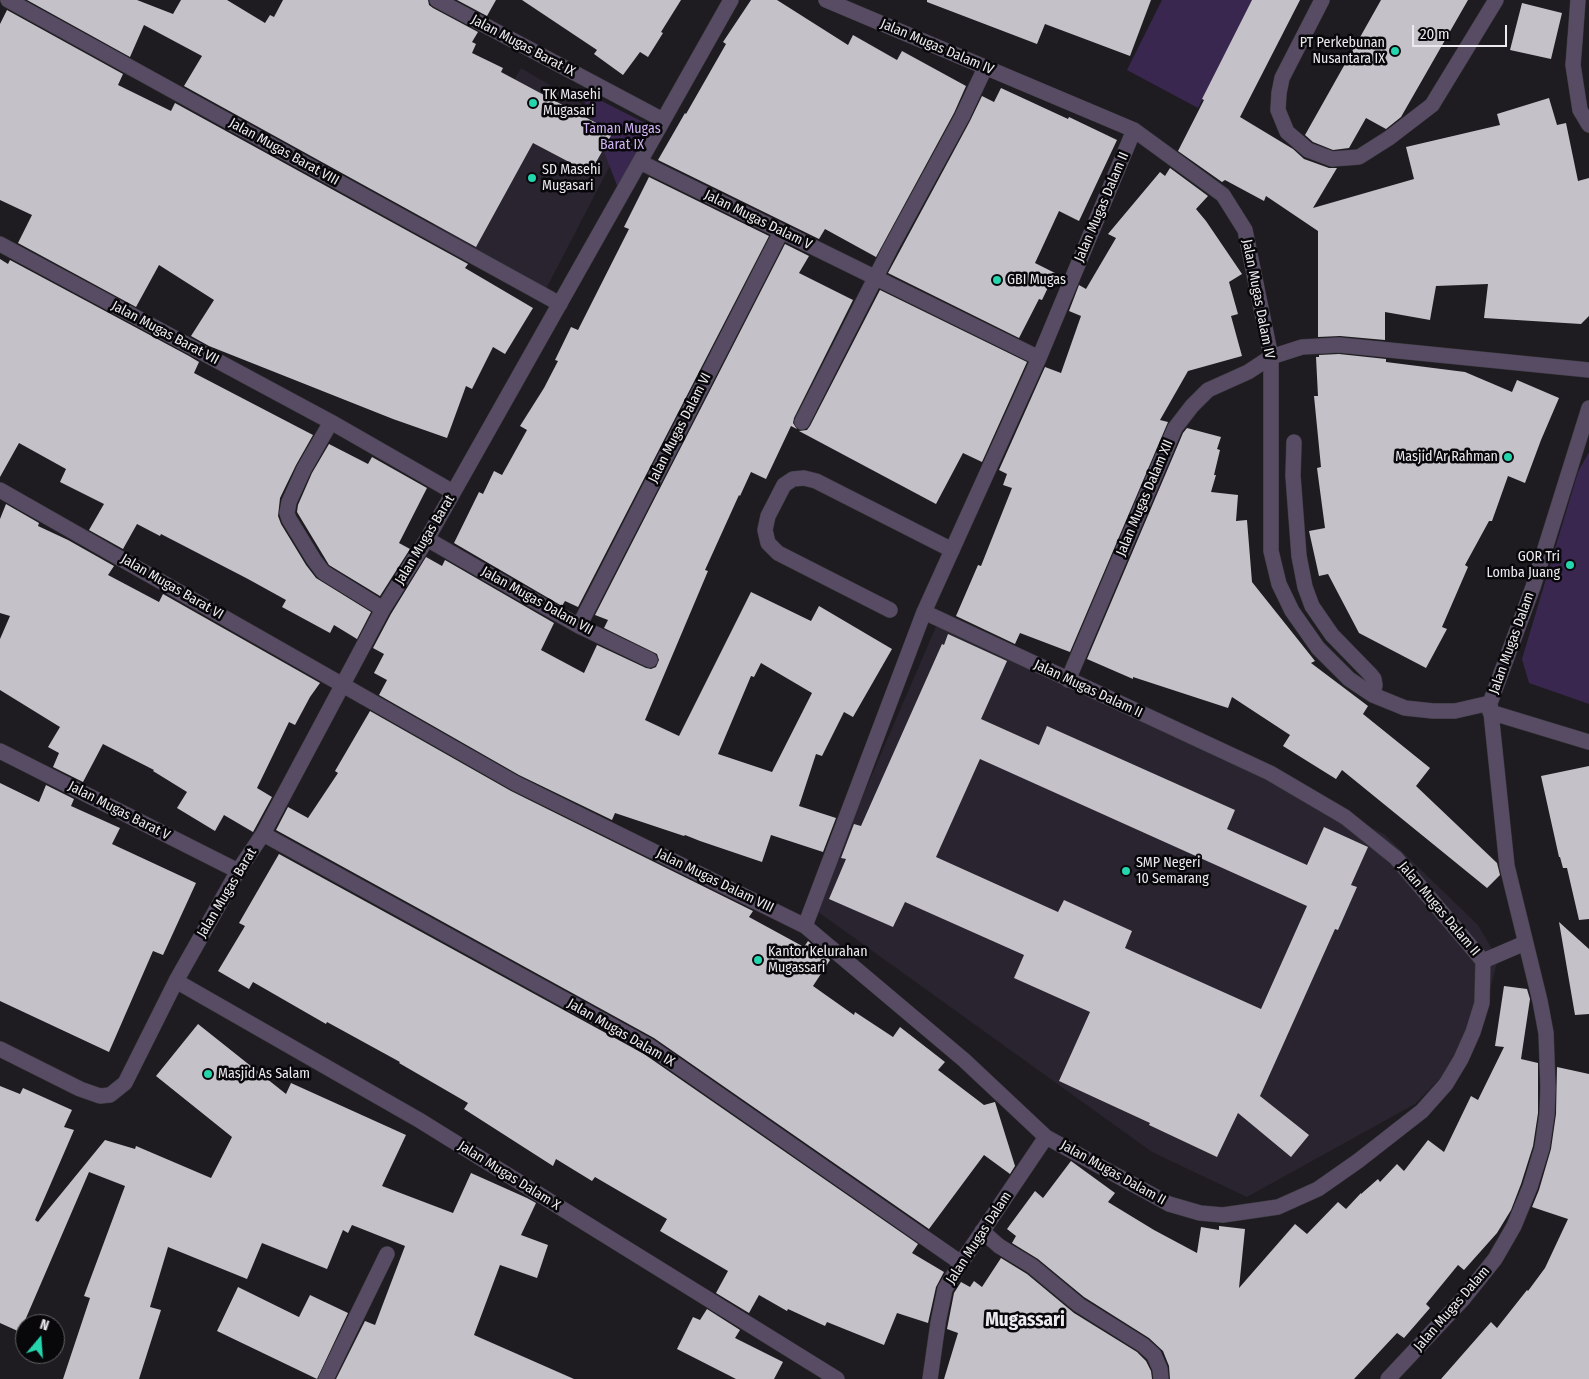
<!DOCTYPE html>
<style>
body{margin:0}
#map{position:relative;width:1589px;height:1379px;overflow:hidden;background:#1e1c21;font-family:"Fira Sans Condensed",sans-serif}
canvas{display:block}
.north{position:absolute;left:15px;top:1314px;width:50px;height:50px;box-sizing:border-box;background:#080709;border:1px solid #636265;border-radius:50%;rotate:18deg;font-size:14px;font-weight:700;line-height:20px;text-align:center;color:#eceaef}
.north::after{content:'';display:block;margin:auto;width:18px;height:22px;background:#25d5ae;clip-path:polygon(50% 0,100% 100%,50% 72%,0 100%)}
.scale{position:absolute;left:1412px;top:25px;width:95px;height:22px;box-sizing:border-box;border:2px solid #eceaef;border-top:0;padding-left:6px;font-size:15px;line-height:18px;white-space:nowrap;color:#eceaef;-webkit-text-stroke:4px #080709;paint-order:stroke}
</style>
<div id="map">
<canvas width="1589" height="1379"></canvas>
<div class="north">N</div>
<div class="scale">20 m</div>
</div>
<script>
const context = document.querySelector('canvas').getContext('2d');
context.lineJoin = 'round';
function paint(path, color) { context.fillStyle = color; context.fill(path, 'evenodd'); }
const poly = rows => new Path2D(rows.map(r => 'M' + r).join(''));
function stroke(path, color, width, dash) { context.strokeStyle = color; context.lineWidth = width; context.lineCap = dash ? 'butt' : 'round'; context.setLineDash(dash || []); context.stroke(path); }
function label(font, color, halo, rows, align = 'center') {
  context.font = font + ' "Fira Sans Condensed",sans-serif'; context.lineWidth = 5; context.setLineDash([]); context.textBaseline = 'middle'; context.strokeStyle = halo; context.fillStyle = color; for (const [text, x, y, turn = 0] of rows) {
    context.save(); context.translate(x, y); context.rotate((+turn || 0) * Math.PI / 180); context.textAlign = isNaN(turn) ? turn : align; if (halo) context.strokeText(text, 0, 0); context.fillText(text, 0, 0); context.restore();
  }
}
paint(poly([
 [521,68,628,131,546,289,433,225],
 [941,615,1384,834,1478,925,1498,959,1476,1042,1415,1104,1247,1197,1152,1152,814,909]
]), '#29242f');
paint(poly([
 [1162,0,1252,0,1198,108,1127,70],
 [580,90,653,127,618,188],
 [1589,452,1589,704,1529,683,1522,659,1578,472]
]), '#3a274f');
paint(poly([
 [27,0,137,0,173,14,181,0,227,0,265,23,270,15,274,17,283,0,428,0,429,5,433,8,478,32,472,42,476,44,472,53,503,68,501,72,613,132,590,173,533,143,476,247,184,86,202,56,144,25,130,57],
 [457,0,496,0,487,16],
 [522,0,681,0,661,32,663,33,648,57,640,52,623,75,594,54,597,50],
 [751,0,777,0,848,45,853,35,897,60,902,51,966,86,954,113,876,257,825,229,819,239,658,160,685,113,686,114,726,44,723,42],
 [927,0,1151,0,1130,56,1045,24,1037,44,927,2],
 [1252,0,1300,0,1240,117,1293,149,1304,159,1329,168,1337,168,1313,208,1414,179,1406,147,1500,125,1497,114,1549,98,1557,125,1566,123,1578,181,1589,178,1589,316,1581,324,1484,318,1488,284,1436,286,1430,320,1385,312,1385,340,1340,336,1318,337,1318,231,1266,196,1264,201,1225,180,1222,182,1178,151,1204,100,1202,99],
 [1381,0,1468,0,1401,117,1386,129,1366,118,1349,148,1333,150,1313,142,1305,135],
 [1522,3,1562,13,1551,59,1510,50],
 [7,10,123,74,118,85,171,111,175,103,468,264,465,268,533,308,505,354,493,347,472,389,466,386,447,438,393,419,209,346,191,336,214,300,159,265,136,307,18,243,32,215,0,200,0,24],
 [1001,88,1068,119,1069,117,1117,140,1079,221,1059,211,1035,263,1055,273,1042,300,1039,299,1019,338,888,273,970,121,982,96,994,102],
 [1170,168,1208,196,1196,209,1206,221,1242,274,1229,282,1238,314,1231,316,1242,356,1188,371,1160,420,1168,422,1070,652,1020,633,1015,644,956,616,978,565,981,566,1012,488,1003,485,1007,474,999,470,1045,367,1061,373,1081,316,1069,311,1079,285,1086,289,1116,238,1108,234,1160,172,1165,176],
 [649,177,769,236,578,607,565,601,562,606,454,543,479,492,483,494,494,471,502,475,527,430,520,426,544,388,558,361,555,360,571,327,578,330,629,229,624,227],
 [785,244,809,256,799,273,853,300,794,418,793,423,797,429,791,426,766,479,751,472,740,496,739,495,705,570,708,571,645,720,679,736,751,592,811,621,819,606,892,649,853,717,844,712,822,756,816,754,799,806,836,818,823,852,771,835,762,862,700,841,685,835,684,836,615,813,612,820,519,775,379,695,387,680,374,673,384,654,373,648,391,614,426,557,442,566,445,560,554,623,541,650,584,673,597,645,646,668,651,669,656,667,659,660,657,654,604,628,608,620,595,615],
 [761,663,812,693,772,772,718,754,751,676,754,677],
 [0,259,8,264,10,260,189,356,199,362,194,373,313,435,296,465,280,498,278,516,281,524,306,565,316,578,371,612,357,639,334,625,330,633,282,607,286,600,248,579,161,534,160,536,137,524,123,549,89,530,104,504,60,482,66,469,19,443,0,477],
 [880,290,1027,362,982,462,963,453,936,504,799,431,807,430,810,426],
 [1339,354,1386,359,1386,362,1465,372,1512,392,1517,380,1559,398,1541,440,1525,483,1508,476,1492,521,1489,521,1465,565,1468,567,1442,627,1447,629,1426,668,1359,633,1328,574,1319,576,1309,531,1325,528,1317,468,1321,467,1314,396,1318,396,1316,357,1319,357,1319,355],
 [1187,428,1221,437,1217,449,1220,450,1214,475,1216,475,1211,492,1238,495,1236,521,1247,520,1252,582,1315,661,1311,663,1368,706,1363,714,1430,768,1416,786,1497,863,1500,875,1487,888,1342,770,1336,779,1283,746,1290,735,1232,697,1228,708,1133,677,1133,679,1087,659,1183,433],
 [329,444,368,464,372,457,427,488,399,543,410,549,380,596,329,565,297,512,298,505,312,473],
 [6,504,39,523,38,526,68,540,114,566,108,575,159,602,163,594,320,683,310,697,295,725,289,722,257,788,272,797,253,832,224,815,215,831,177,808,187,792,153,771,154,770,103,744,83,782,53,767,59,753,48,747,60,727,0,690,0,639,10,616,0,613,0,519],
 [948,634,1007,661,981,719,1039,745,1047,726,1235,810,1227,829,1307,865,1324,827,1368,847,1351,885,1357,887,1338,930,1335,929,1260,1096,1309,1135,1291,1157,1238,1113,1217,1157,1149,1125,1150,1123,1059,1081,1090,1012,1014,978,1024,955,905,902,893,927,829,899,846,859,841,858,854,824,861,826,942,644,944,645],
 [980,759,1307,906,1261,1009,1125,948,1132,931,1064,900,1058,912,936,857],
 [370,711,511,791,753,911,749,917,804,947,808,941,830,960,813,986,854,1015,855,1012,893,1037,900,1027,945,1062,938,1070,984,1105,995,1102,1015,1166,1010,1174,984,1155,929,1229,654,1038,276,830,288,807,308,818,338,773,335,771],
 [1589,766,1589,919,1579,920,1567,868,1563,868,1560,857,1559,857,1541,776],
 [0,783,39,802,46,785,74,799,71,806,120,828,112,844,196,883,163,955,153,951,109,1052,0,1001],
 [279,854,644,1054,918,1244,912,1253,944,1272,936,1287,928,1323,897,1313,884,1345,827,1322,825,1326,788,1309,787,1311,759,1295,749,1313,716,1293,728,1271,660,1231,667,1219,595,1177,592,1181,556,1159,553,1166,464,1109,468,1103,399,1063,400,1062,327,1022,326,1024,253,982,249,989,218,971,245,926,239,923],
 [1559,922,1589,949,1589,1014,1575,1015],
 [1504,986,1527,989,1530,999,1521,1059,1538,1063,1538,1113,1533,1146,1521,1184,1511,1210,1497,1233,1464,1270,1458,1265,1426,1304,1430,1308,1404,1338,1397,1333,1354,1379,1170,1379,1169,1366,1163,1351,1149,1338,1084,1297,1038,1259,1012,1243,1016,1236,1007,1229,1035,1191,1043,1198,1071,1161,1115,1193,1108,1202,1154,1230,1197,1253,1201,1227,1219,1230,1219,1226,1245,1229,1239,1288,1295,1224,1307,1234,1338,1202,1346,1209,1361,1193,1361,1194,1378,1179,1380,1182,1397,1164,1404,1171,1428,1140,1444,1152,1471,1096,1478,1100,1504,1047,1495,1046],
 [198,1024,286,1094,291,1083,406,1135,382,1186,453,1213,471,1173,527,1198,536,1203,521,1235,548,1245,537,1278,500,1265,474,1335,574,1379,336,1379,365,1321,375,1325,405,1246,352,1225,348,1233,343,1230,327,1269,262,1243,247,1279,168,1247,150,1307,161,1310,139,1379,63,1379,90,1298,84,1296,125,1186,89,1172,20,1332,0,1323,0,1086,20,1094,23,1088,72,1110,64,1127,74,1130,35,1220,38,1222,105,1140,135,1149,136,1146,211,1178,232,1137,156,1076],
 [1557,1067,1589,1074,1589,1379,1441,1379,1491,1322,1497,1328,1527,1290,1528,1291,1545,1268,1568,1219,1532,1207,1539,1190,1551,1149,1556,1114],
 [1001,1258,1027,1274,1074,1313,1137,1352,1146,1361,1151,1371,1152,1379,944,1379,958,1333,947,1329,954,1293,961,1282,970,1287,974,1281,982,1287],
 [238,1287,299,1317,310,1295,348,1313,317,1379,217,1331],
 [707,1309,740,1330,735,1338,783,1362,774,1379,736,1379,677,1349,693,1317,700,1320]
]), '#c4c1c9');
const lane = poly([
 [1322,0,1282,78,1279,93,1278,110,1287,132,1308,150,1332,159,1359,157,1389,138,1432,105,1496,0],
 [1575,40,1578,0],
 [890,610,778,553,768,543,765,530,768,516,784,485,793,479,804,478,816,481,952,550],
 [326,1379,387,1254]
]);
const street = poly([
 [8,0,560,304],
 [437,0,663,120],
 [826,0,1134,130,1223,195,1245,230,1271,357,1271,551,1279,584,1292,611,1318,648,1349,679,1373,695,1405,708,1433,711,1455,711,1490,703],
 [1575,40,1573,65,1580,110,1589,125],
 [640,162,1039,358],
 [0,244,331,422,453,492],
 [331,422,304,469,289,502,287,513,289,519,314,560,323,572,383,609],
 [802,422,890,249,962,117,985,68],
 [1294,442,1293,476,1299,556,1305,587,1312,606,1332,635,1370,674,1374,679,1375,685,1373,695],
 [0,490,515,783,805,926,964,1060,1046,1137,1169,1204,1200,1213,1223,1215,1278,1207,1318,1189,1358,1161,1422,1111,1446,1084,1461,1059,1473,1032,1482,1003,1483,961,1396,858,1345,817,1270,773,924,612],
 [427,539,533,600,579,626,650,660],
 [579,626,781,232],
 [1068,680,1175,428,1192,406,1208,390,1248,372,1271,357,1302,347,1339,345,1589,370],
 [1490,712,1589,742],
 [0,751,238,871],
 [263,834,649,1046,961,1263],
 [805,926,924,612,1039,358,1134,130],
 [1483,961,1525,943],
 [176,981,419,1120,837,1379],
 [0,1049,80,1089,100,1096,110,1095,125,1083,176,981,238,871,263,834,383,609,427,539,731,0],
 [982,1231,999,1246,1032,1266,1079,1305,1143,1345,1154,1355,1160,1369,1161,1379],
 [930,1379,938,1323,945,1289,961,1263,1046,1137],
 [1388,1379,1463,1299,1495,1259,1514,1226,1530,1187,1542,1148,1547,1114,1548,1088,1546,1033,1540,1001,1507,866,1490,703,1533,587,1589,408]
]);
stroke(lane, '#3b393e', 16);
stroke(street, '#3b393e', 16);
stroke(lane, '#574c64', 15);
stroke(street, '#574c64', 15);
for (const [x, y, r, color] of [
 [1395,51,5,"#25d5ae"],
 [533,103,5,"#25d5ae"],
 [532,178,5,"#25d5ae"],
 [997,280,5,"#25d5ae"],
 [1508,457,5,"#25d5ae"],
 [1570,565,5,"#25d5ae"],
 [1126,871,5,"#25d5ae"],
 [758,960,5,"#25d5ae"],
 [208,1074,5,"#25d5ae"]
]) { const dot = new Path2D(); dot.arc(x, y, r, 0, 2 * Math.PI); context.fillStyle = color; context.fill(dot); stroke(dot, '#080709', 2); }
label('14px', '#eceaef', '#080709', [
 ["PT Perkebunan",1385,43,"right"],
 ["Nusantara IX",1385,59,"right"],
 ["TK Masehi",543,95],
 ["Mugasari",543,111],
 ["SD Masehi",542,170],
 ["Mugasari",542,186],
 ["GBI Mugas",1007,280],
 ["Masjid Ar Rahman",1498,457,"right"],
 ["GOR Tri",1560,557,"right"],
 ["Lomba Juang",1560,573,"right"],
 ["SMP Negeri",1136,863],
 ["10 Semarang",1136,879],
 ["Kantor Kelurahan",768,952],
 ["Mugassari",768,968],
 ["Masjid As Salam",218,1074]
], 'left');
label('14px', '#eceaef', '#080709', [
 ["Jalan Mugas Barat IX",523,46,28],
 ["Jalan Mugas Dalam IV",937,47,23],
 ["Jalan Mugas Barat VIII",284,152,29],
 ["Jalan Mugas Dalam II",1102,207,-67],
 ["Jalan Mugas Dalam V",758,220,26],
 ["Jalan Mugas Dalam IV",1258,299,79],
 ["Jalan Mugas Barat VII",165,333,28],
 ["Jalan Mugas Dalam VI",680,428,-63],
 ["Jalan Mugas Dalam XII",1145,498,-67],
 ["Jalan Mugas Barat",425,540,-59],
 ["Jalan Mugas Barat VI",172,587,30],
 ["Jalan Mugas Dalam VII",537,601,29],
 ["Jalan Mugas Dalam",1512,643,-70],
 ["Jalan Mugas Dalam II",1088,689,25],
 ["Jalan Mugas Barat V",119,811,27],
 ["Jalan Mugas Dalam VIII",715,881,26],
 ["Jalan Mugas Barat",227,893,-59],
 ["Jalan Mugas Dalam II",1439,909,50],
 ["Jalan Mugas Dalam IX",621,1033,30],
 ["Jalan Mugas Dalam II",1113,1173,29],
 ["Jalan Mugas Dalam X",509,1176,32],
 ["Jalan Mugas Dalam",979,1238,-57],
 ["Jalan Mugas Dalam",1452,1309,-49]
]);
label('14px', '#d1b2f5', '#080709', [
 ["Taman Mugas",622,129],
 ["Barat IX",622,145]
]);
label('bold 19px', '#eceaef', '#080709', [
 ["Mugassari",1025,1321]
]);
</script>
